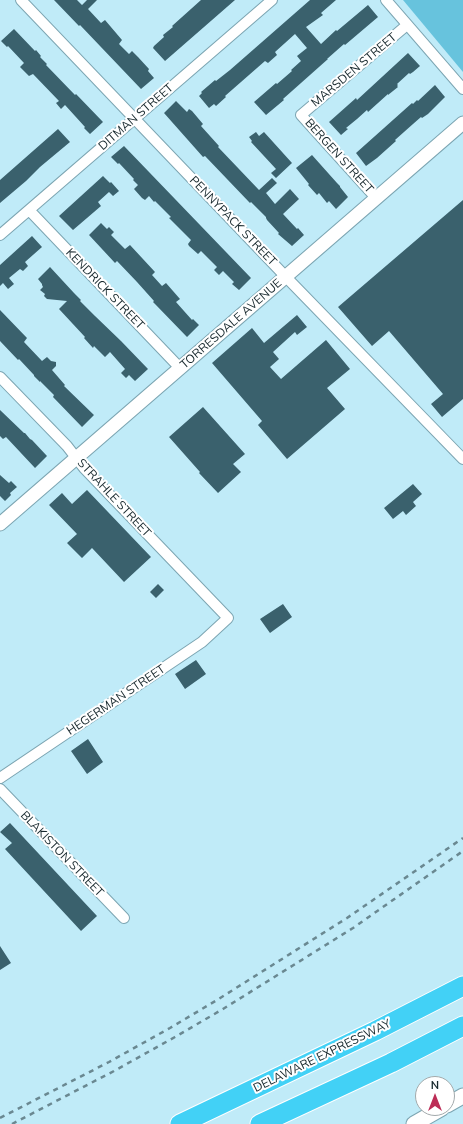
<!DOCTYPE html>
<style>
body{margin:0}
#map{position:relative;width:463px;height:1124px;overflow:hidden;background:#c0ebf8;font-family:Mulish,sans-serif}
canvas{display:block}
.north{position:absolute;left:415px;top:1076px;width:40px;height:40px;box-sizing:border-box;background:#fff;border:1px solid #a2a9ab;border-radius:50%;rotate:0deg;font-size:11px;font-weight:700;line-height:16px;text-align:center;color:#17282d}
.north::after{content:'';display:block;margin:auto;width:14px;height:18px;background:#bc2c56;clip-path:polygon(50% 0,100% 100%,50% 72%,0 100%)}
</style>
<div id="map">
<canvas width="463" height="1124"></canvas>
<div class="north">N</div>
</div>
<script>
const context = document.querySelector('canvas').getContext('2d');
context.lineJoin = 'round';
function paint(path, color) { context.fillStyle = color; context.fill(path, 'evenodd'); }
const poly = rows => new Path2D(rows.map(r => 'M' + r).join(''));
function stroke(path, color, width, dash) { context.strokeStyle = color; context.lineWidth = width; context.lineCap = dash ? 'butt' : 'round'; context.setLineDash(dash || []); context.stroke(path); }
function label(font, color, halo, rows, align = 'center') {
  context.font = font + ' Mulish,sans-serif'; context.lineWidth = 4; context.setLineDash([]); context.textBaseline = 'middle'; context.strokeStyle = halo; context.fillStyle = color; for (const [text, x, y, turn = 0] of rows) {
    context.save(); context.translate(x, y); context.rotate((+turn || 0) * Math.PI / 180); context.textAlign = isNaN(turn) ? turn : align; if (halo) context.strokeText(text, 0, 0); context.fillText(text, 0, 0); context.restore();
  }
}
paint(poly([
 [403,0,463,0,463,72]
]), '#67c3dd');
paint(poly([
 [54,0,77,0,82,5,87,0,97,0,88,9,101,23,105,20,122,40,119,44,129,54,132,51,138,57,149,69,148,71,154,78,141,89,80,25,79,26],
 [201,0,235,0,165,61,153,48,154,46,164,37,163,35,173,27,172,26],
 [310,0,336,0,321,13,323,15,306,27,321,44,336,30,337,31,368,5,378,17,345,45,344,44,327,59,328,59,283,99,284,100,266,115,254,102,276,83,277,84,292,71,291,70,301,61,297,56,307,48,295,34,275,52,277,55,268,63,265,61,225,96,226,97,216,106,214,104,209,108,199,96,202,93,201,92,215,80,216,81,230,70],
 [14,29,35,51,36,50,41,56,40,57,47,64,46,65,75,95,76,94,103,122,90,134,84,128,85,127,65,105,61,109,56,103,59,101,33,74,29,76,20,67,24,63,8,46,7,47,1,41],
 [408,53,420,66,413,72,410,74,409,73,397,84,398,85,397,86,398,87,388,95,388,94,368,112,367,110,357,119,346,128,348,129,341,135,329,122,356,98,357,100],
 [435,85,445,97,428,114,422,118,421,117,413,124,395,140,396,141,377,158,366,166,356,153,412,103,413,104,417,100,418,101],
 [176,101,187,112,189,109,192,111,203,124,201,126,219,146,218,147,259,190,272,178,277,183,266,193,275,204,290,189,299,199,283,214,297,229,298,228,304,235,292,246,278,234,279,233,267,220,266,218,266,217,251,202,250,203,249,202,205,156,203,157,164,113],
 [58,129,70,142,40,167,26,181,0,203,0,180],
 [256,132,259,136,264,132,292,163,276,178,271,173,276,169,251,142,252,141,249,137],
 [124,146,251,278,239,290,232,284,234,282,223,271,219,275,214,270,217,267,201,251,198,254,189,246,188,244,191,240,169,218,171,217,155,201,154,202,149,196,145,200,142,198,134,189,138,185,133,180,134,179,119,163,118,164,111,157],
 [312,155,337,183,340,186,340,187,348,197,336,209,329,201,327,203,319,193,317,195,308,185,309,184,296,168],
 [103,176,110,183,111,182,119,191,113,196,109,192,98,202,101,206,73,230,59,216],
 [463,200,463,399,442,417,431,404,443,394,389,331,372,346,338,307],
 [101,223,107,229,109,227,114,232,111,235,125,249,130,245,155,272,152,275,162,286,166,283,180,299,176,302,192,320,193,319,199,325,187,337,155,304,153,302,154,301,137,282,117,261,115,263,89,235],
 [32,236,42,247,25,262,28,266,23,271,20,269,9,278,14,284,8,289,3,283,0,286,0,265],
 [50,267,74,293,81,300,80,301,95,316,121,341,148,369,135,381,129,375,126,378,121,373,125,369,110,352,105,357,94,346,93,348,84,338,85,337,59,309,67,301,47,299,44,296,45,294,40,290,43,287,42,285,42,284,38,279],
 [0,310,27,338,24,342,42,361,47,357,51,361,56,362,56,366,52,370,65,385,64,386,94,415,82,427,53,397,54,395,40,381,40,382,34,376,34,375,19,359,18,360,0,341],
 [297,315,307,327,297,335,295,332,273,352,279,359,270,367,281,379,326,340,350,369,327,388,345,409,287,459,258,425,262,421,212,363,252,328,264,343],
 [203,407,245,454,233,464,241,472,218,493,199,473,200,472,169,437],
 [0,410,24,433,25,433,30,439,32,440,47,456,35,468,6,437,3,439,0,436],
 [0,475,9,483,11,481,17,487,10,493,11,495,5,501,0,496],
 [413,484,422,494,413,502,416,506,406,515,403,511,393,519,384,508],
 [87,490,151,557,124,582,92,548,82,558,67,543,77,534,49,505,62,493,72,504],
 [158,584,164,590,156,598,150,592],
 [283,604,292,617,270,633,260,619],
 [196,660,206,674,185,689,175,674],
 [88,739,103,762,87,774,71,751],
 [10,823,97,916,81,931,5,849,12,843,0,832],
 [0,946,11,963,0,970]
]), '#3a616d');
const minor = poly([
 [21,0,286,277,463,459],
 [386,0,463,89],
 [376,198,301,115,407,25],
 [29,210,180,368],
 [0,235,272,0],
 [0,377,67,446,84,468,228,618,202,642,0,778],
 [0,789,124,918]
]);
const tertiary = poly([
 [0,524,463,123]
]);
const secondary = poly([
 [447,1105,463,1096],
 [414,1124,442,1108]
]);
const motorway = poly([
 [180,1124,375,1031,463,986],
 [260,1124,391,1063,463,1026]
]);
stroke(minor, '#7ca5b2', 12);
stroke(tertiary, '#7ca5b2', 15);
stroke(secondary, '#7ca5b2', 17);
stroke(motorway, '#fff', 21);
stroke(minor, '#fff', 10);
stroke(tertiary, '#fff', 13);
stroke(secondary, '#fff', 15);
stroke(motorway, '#42d1f6', 19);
stroke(poly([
 [0,1118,109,1062,170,1028,217,1000,347,918,463,838],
 [12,1124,114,1071,175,1037,223,1009,353,928,463,851]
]), '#6a8891', 2.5, [5, 5]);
label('12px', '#17282d', '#fff', [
 ["MARSDEN STREET",354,70,-40],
 ["DITMAN STREET",136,117,-41],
 ["BERGEN STREET",339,156,48],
 ["PENNYPACK STREET",233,221,46],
 ["KENDRICK STREET",105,289,46],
 ["TORRESDALE AVENUE",231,324,-41],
 ["STRAHLE STREET",114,498,47],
 ["HEGERMAN STREET",116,700,-34],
 ["BLAKISTON STREET",62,854,46],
 ["DELAWARE EXPRESSWAY",322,1056,-26]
]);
</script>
